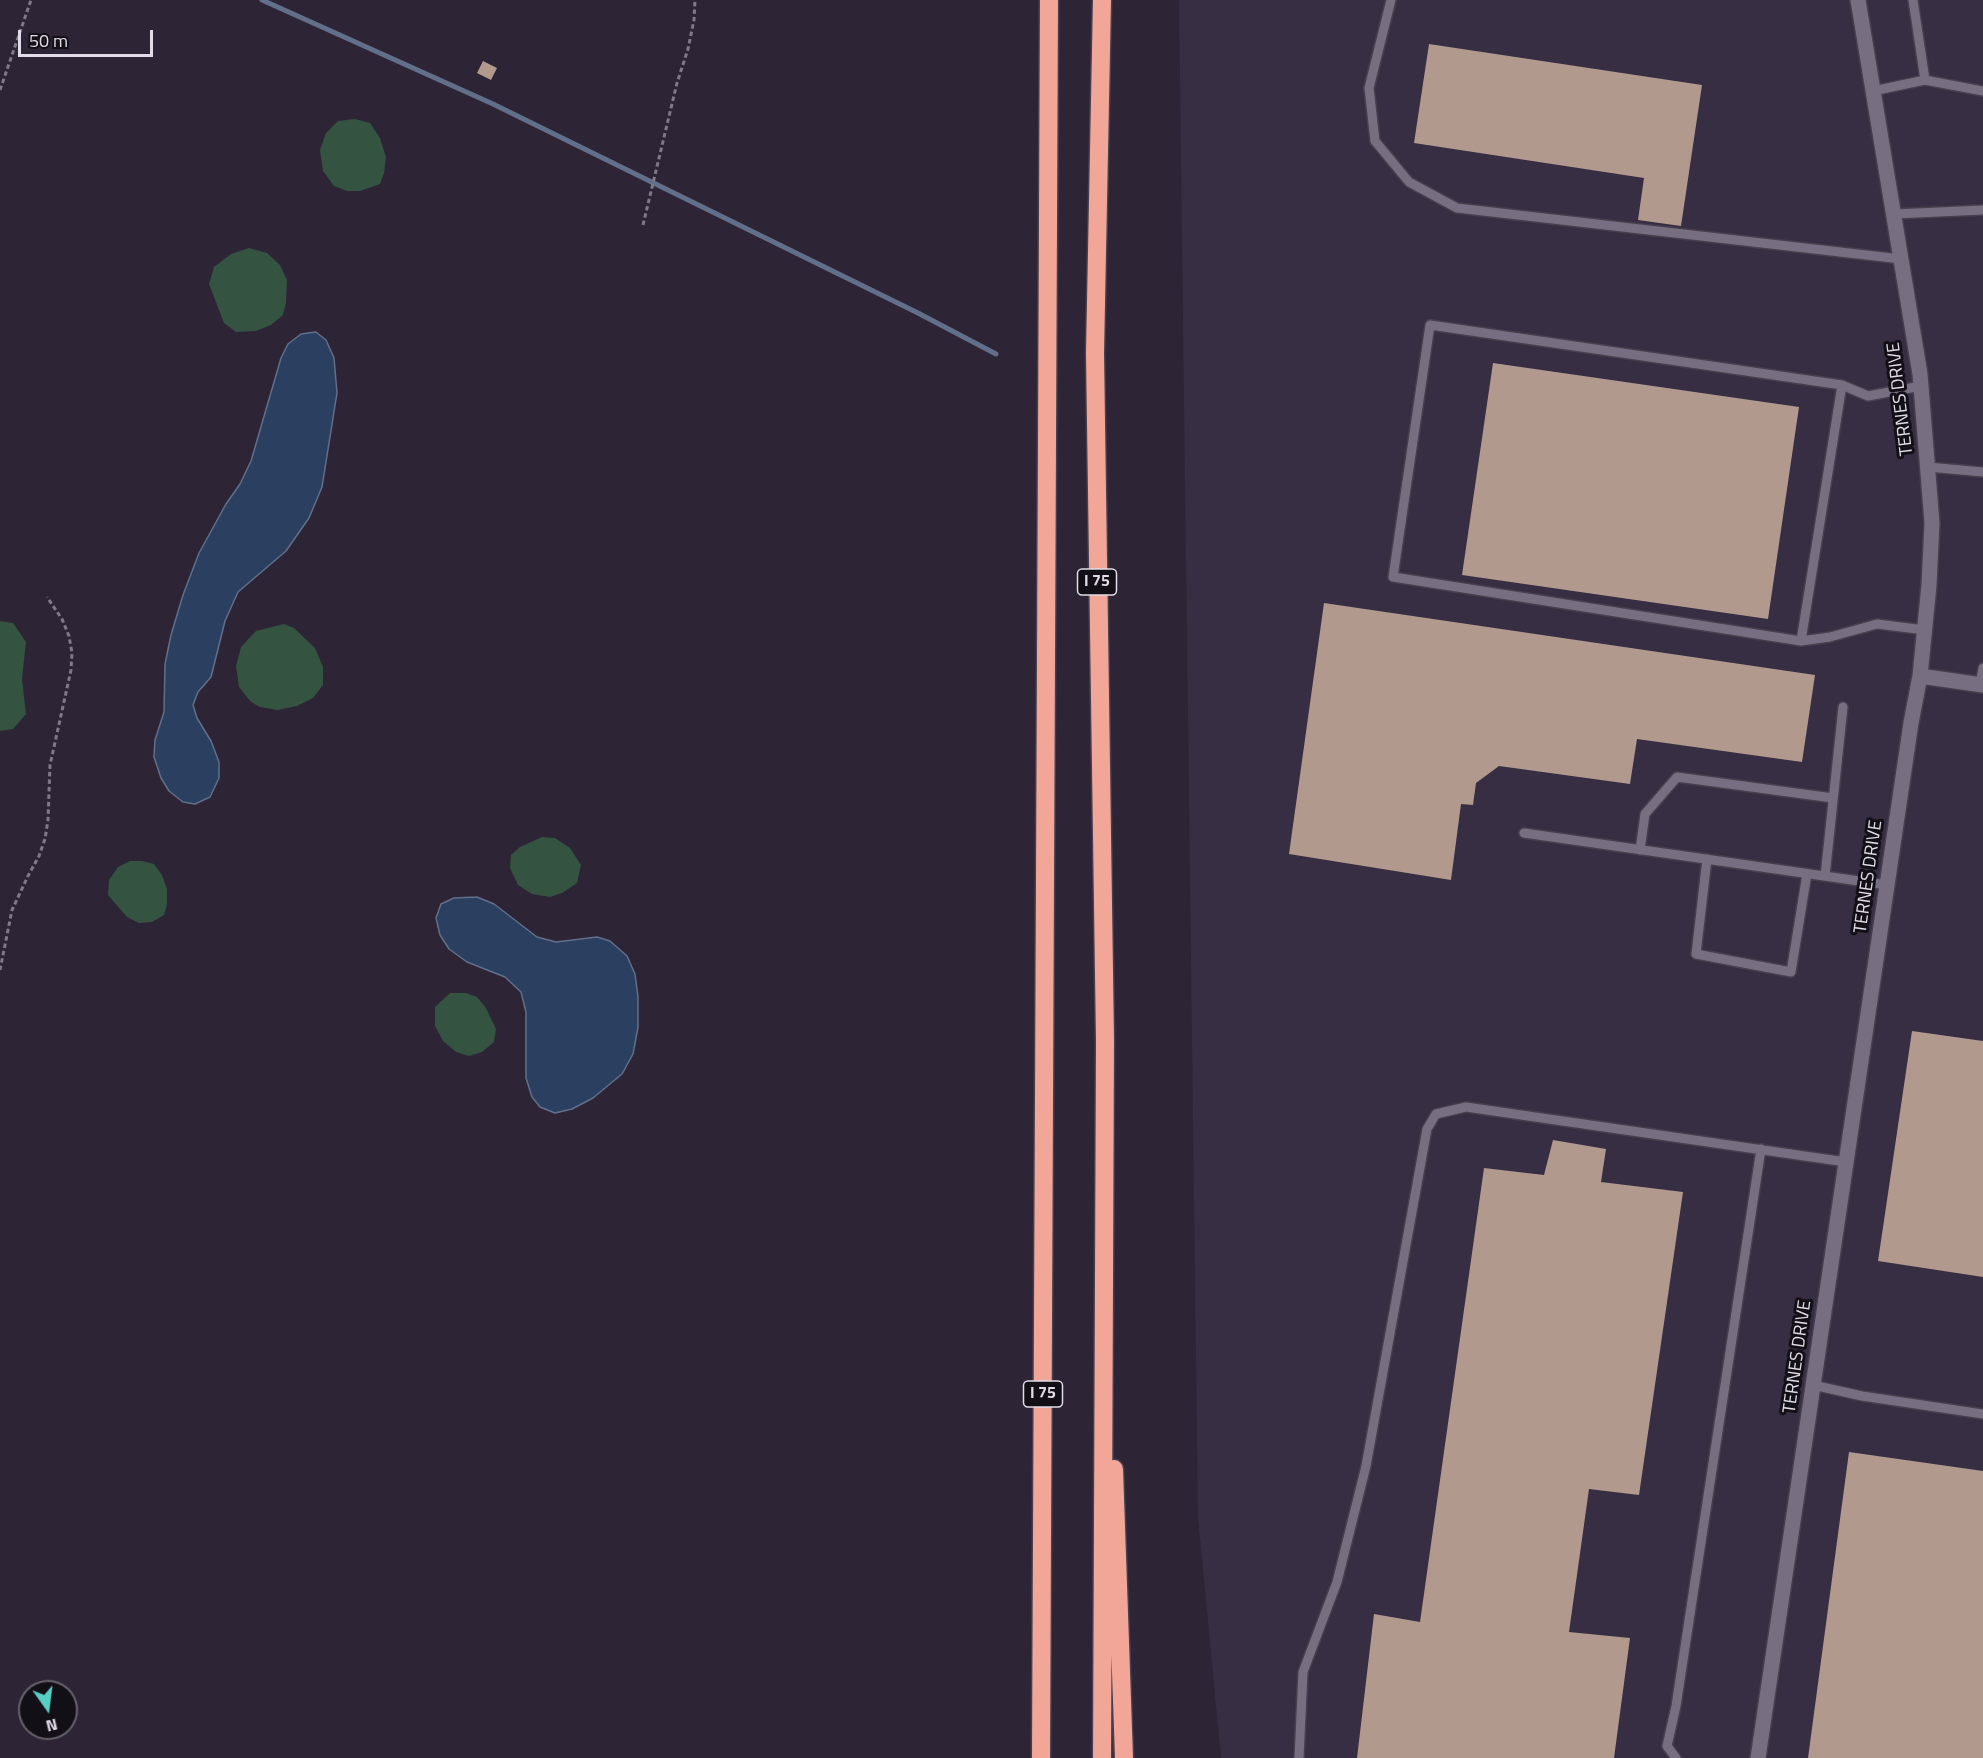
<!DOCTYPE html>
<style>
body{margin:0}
#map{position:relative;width:1983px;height:1758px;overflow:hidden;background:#2d2435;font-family:"Titillium Web",sans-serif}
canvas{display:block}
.north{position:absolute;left:18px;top:1680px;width:60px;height:60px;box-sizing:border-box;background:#130f17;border:2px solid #66616b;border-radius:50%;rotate:166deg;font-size:16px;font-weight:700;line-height:24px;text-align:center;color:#e2dce8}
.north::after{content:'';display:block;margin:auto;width:21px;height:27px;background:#57cec1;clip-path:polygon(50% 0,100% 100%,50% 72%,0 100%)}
.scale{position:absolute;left:18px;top:30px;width:135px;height:27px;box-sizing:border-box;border:3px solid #e2dce8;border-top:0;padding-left:8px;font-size:18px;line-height:21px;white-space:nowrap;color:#e2dce8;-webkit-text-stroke:4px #130f17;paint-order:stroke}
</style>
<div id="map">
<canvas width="1983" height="1758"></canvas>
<div class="north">N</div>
<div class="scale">50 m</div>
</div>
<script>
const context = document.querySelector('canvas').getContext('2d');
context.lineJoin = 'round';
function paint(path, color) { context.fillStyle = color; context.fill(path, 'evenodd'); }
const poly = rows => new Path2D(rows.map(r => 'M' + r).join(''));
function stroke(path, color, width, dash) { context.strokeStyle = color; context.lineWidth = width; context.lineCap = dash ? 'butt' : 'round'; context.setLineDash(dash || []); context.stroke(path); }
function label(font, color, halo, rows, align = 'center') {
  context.font = font + ' "Titillium Web",sans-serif'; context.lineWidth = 6; context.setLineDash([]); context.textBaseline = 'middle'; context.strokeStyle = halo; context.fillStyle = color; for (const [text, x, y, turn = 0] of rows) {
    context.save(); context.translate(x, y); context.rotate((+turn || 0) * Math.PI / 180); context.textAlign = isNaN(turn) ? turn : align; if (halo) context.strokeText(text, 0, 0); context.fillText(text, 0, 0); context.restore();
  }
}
paint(poly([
 [1179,0,1983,0,1983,1758,1221,1758,1198,1517]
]), '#382e43');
paint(poly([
 [355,119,370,123,380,138,386,157,384,173,380,184,360,191,347,191,334,186,323,171,320,150,326,133,338,121],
 [249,248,267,253,280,265,287,280,286,303,283,315,271,325,256,331,236,332,224,323,209,284,214,267,231,254],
 [0,621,13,623,26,642,22,679,26,714,13,729,0,731],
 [284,624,294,628,315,648,323,667,323,685,313,698,297,706,278,710,260,707,251,702,239,687,236,666,241,647,256,631],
 [542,837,555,838,570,848,581,865,577,883,562,893,550,897,532,894,518,885,510,868,511,855,520,847],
 [130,861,142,861,154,864,162,875,167,889,167,904,164,915,152,922,139,923,127,917,108,895,109,880,118,867],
 [450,993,466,993,477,997,486,1008,496,1029,494,1042,482,1052,469,1056,456,1052,443,1041,435,1026,435,1007]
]), '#345341');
const water = poly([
 [316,332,326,340,334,358,337,393,322,487,309,518,286,551,238,592,225,621,211,677,198,692,193,705,197,718,211,741,219,762,219,778,210,797,195,804,183,802,169,791,161,778,154,757,155,740,164,712,165,664,171,635,183,595,199,553,226,504,240,484,251,461,281,358,288,344,301,334,316,332],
 [477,897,494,904,537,937,556,942,597,937,610,941,627,956,635,974,638,997,638,1027,633,1054,622,1074,593,1098,572,1109,555,1113,540,1107,532,1097,526,1078,526,1012,521,992,505,977,467,962,449,949,440,935,436,918,441,904,454,898,477,897]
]);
paint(water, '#2b4061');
stroke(water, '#626f8a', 1.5);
stroke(poly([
 [262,0,493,104,918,313,996,354]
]), '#626f8a', 5);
paint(poly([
 [1429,44,1702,85,1681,226,1638,220,1644,178,1414,143],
 [483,61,497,68,491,80,477,73],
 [1493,363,1799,407,1768,619,1462,575],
 [1324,603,1815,675,1802,762,1637,739,1630,784,1499,766,1476,783,1473,805,1461,804,1451,880,1289,854],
 [1912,1031,1983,1041,1983,1277,1878,1261],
 [1553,1140,1606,1149,1601,1182,1683,1192,1639,1495,1589,1489,1569,1632,1630,1638,1614,1758,1357,1758,1374,1614,1420,1622,1484,1168,1544,1175],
 [1849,1452,1983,1471,1983,1758,1808,1758]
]), '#b1998e');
const lane = poly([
 [1391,0,1369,88,1375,141,1409,182,1457,208,1901,259],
 [1913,0,1925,80],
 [1873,91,1925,80,1983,91],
 [1894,214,1983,210],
 [1921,386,1868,396,1842,385,1430,325,1393,577,1801,641,1830,637,1877,624,1925,630],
 [1928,467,1983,472],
 [1801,641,1842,385],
 [1980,685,1983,668],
 [1524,833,1887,885],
 [1640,850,1645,814,1677,777,1833,798],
 [1707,859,1696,954,1791,972,1807,874],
 [1825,876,1843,707],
 [1813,1385,1862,1396,1983,1414],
 [1299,1758,1303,1672,1337,1582,1366,1466,1427,1129,1436,1114,1466,1107,1846,1162],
 [1676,1758,1667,1746,1676,1706,1761,1149]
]);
const street = poly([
 [1920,676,1983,685],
 [1758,1758,1911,723,1920,676,1929,585,1932,523,1920,374,1858,0]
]);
const highway = poly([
 [1102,0,1095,353,1105,1041,1102,1758],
 [1114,1469,1124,1758],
 [1041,1758,1049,0]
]);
stroke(lane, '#463f4d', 12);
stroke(street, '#463f4d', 18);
stroke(highway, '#463f4d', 21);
stroke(poly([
 [0,90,31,0],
 [643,225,677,83,688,49,694,20,695,0],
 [0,970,12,910,28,876,39,856,45,839,48,820,50,765,71,670,72,653,69,636,62,619,47,597]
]), '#817988', 3, [4.5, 3]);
stroke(lane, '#786e82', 9);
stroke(street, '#786e82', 15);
stroke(highway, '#f2a697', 18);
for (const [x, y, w] of [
 [1097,582,39],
 [1043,1394,39]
]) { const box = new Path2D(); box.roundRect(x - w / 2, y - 13, w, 26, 4.5); context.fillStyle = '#130f17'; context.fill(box); stroke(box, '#e2dce8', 1.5); }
label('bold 16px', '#e2dce8', null, [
 ["I 75",1097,582],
 ["I 75",1043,1394]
]);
label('18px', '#e2dce8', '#130f17', [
 ["TERNES DRIVE",1901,399,-97],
 ["TERNES DRIVE",1869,877,-82],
 ["TERNES DRIVE",1798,1357,-82]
]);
</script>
